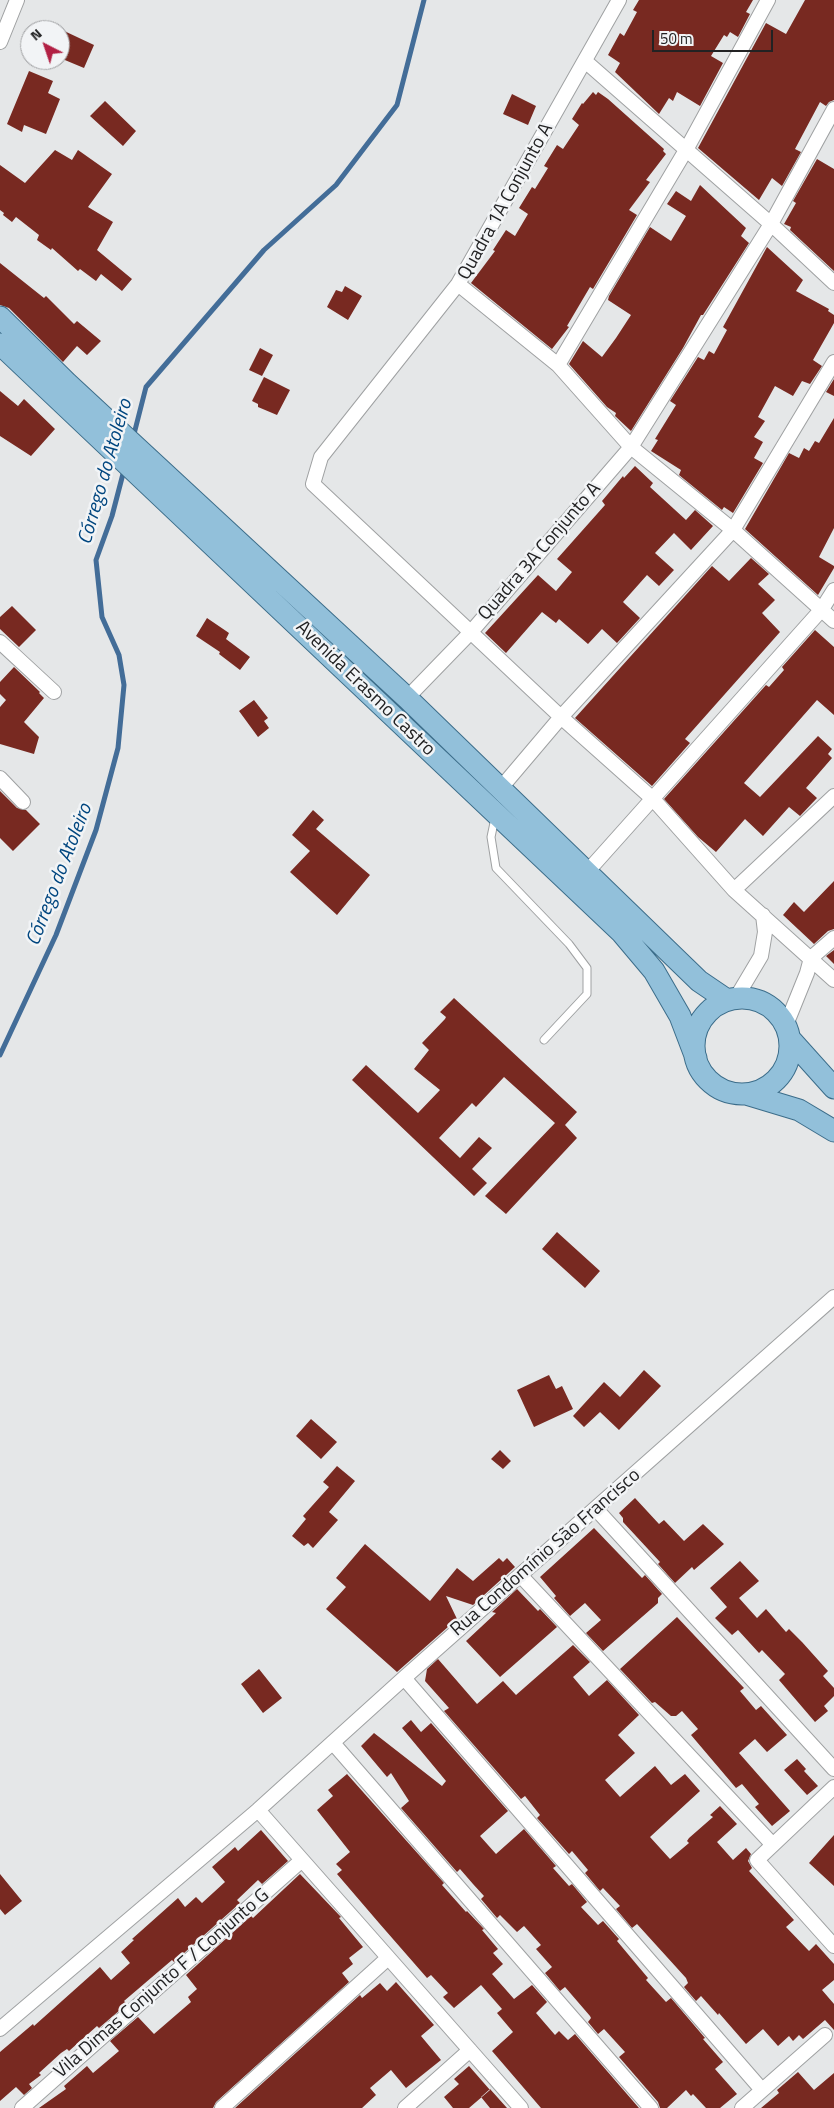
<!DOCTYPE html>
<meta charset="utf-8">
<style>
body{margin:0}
#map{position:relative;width:834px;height:2108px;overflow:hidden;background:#e5e7e8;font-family:"Titillium Web",sans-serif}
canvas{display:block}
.north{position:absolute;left:20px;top:20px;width:50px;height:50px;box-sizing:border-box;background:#f2f4f6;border:1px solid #9fa0a2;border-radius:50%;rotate:319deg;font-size:14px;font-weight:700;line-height:20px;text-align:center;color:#222223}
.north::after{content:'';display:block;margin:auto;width:18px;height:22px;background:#b22044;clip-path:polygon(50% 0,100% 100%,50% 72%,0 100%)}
.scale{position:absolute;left:652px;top:30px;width:121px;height:22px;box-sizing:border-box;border:2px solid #222223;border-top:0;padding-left:6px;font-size:15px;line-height:18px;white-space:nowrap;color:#222223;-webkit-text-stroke:4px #f2f4f6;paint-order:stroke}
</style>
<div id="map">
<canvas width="834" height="2108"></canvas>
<div class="north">N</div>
<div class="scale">50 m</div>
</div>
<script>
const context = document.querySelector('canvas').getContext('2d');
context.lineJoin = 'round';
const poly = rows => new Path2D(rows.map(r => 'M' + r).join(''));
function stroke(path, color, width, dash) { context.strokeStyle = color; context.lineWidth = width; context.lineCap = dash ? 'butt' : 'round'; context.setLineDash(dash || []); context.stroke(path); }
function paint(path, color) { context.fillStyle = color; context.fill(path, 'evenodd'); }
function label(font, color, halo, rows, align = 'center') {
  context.font = font + ' "Titillium Web",sans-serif'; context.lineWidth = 5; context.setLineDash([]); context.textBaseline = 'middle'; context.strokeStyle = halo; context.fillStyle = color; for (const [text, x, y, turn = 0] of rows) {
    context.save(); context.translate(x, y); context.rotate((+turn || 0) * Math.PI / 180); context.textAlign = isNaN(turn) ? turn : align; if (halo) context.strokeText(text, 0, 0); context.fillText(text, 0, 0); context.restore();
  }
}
stroke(poly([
 [133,438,146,387,264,250,336,185,397,105,424,0],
 [0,1055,56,935,96,830,118,748,124,685,119,655,102,617,96,560,112,516,124,470]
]), '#436d98', 5);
paint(poly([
 [639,0,753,0,746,12,750,14,738,37,730,32,727,37,724,35,711,56,723,63,700,106,677,92,673,101,669,98,659,114,615,72,620,63,608,55,620,33,624,36,637,12,633,10],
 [805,0,834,0,834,100,829,102,826,106,820,102,795,149,801,152,782,186,772,178,759,200,698,148,766,23,786,34],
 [60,29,94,45,84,68,60,58],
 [29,71,53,81,48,93,60,99,46,134,24,125,22,132,7,124],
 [593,92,596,95,598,92,608,99,664,149,663,151,666,154,646,180,650,182,629,210,637,215,593,289,590,287,567,326,569,327,552,349,471,283,495,251,493,250,506,230,515,236,528,214,519,208,532,187,535,189,548,168,544,166,557,145,563,149,579,125,572,119,582,103,583,104],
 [512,94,536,106,528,125,503,114],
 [105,101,136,131,123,146,90,116],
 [55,150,72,160,78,150,112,174,88,207,113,222,97,250,132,279,122,291,101,274,96,281,80,269,78,271,52,248,51,250,37,240,39,235,16,217,12,222,3,215,4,213,0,210,0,165,25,183],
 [817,159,834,169,834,271,790,230,791,227,784,224,796,203,793,201],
 [700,185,746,228,741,236,749,243,703,315,701,315,683,348,631,431,615,416,616,413,607,407,569,364,583,341,602,357,616,338,631,315,608,300,609,296,650,227,671,241,686,216,667,204,676,191,691,201],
 [767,247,803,280,796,291,829,309,828,311,834,315,834,323,813,360,822,366,810,384,802,381,793,396,775,386,758,417,765,421,754,437,763,442,754,458,763,463,733,513,724,507,722,510,679,475,681,470,651,451,658,440,655,439,676,405,670,401,698,357,704,360,709,351,714,354,727,330,723,327],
 [0,263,44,298,46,296,74,324,77,321,101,341,87,355,77,346,63,362,9,308,0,305],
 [345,286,362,296,348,320,327,307,336,290,342,292],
 [260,348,273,355,262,376,249,370],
 [264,377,290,390,277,415,258,407,258,404,252,401],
 [834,379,834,396,826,392],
 [0,391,18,406,24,399,55,429,31,456,0,436],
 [834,418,834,528,819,557,834,566,834,568,818,595,745,529,789,453,799,458,804,448,809,451,815,441,819,443],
 [635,466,653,483,650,487,686,520,695,510,713,526,691,550,674,533,655,553,674,570,659,586,647,575,623,602,640,618,617,643,602,629,588,644,559,619,556,623,542,612,506,653,485,633,538,575,556,591,572,572,557,559,605,505,602,501,623,476,624,478],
 [751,558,769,574,758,584,775,600,762,613,780,632,685,739,690,743,652,786,575,718,712,566,729,581],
 [12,606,36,630,19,647,0,629,0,617],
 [207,618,229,633,226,639,250,657,240,670,219,654,220,652,196,636],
 [815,630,834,647,834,715,817,700,744,783,760,797,818,736,832,749,828,754,832,758,806,788,817,798,800,816,789,807,763,836,745,819,716,852,698,837,664,799,766,685,769,687,784,670,782,667],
 [14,667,40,692,39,693,44,698,24,722,39,737,34,754,0,744,0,707,6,700,0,694,0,682],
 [254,700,268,718,264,721,269,728,258,737,239,711],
 [0,791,17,808,26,810,40,824,13,851,0,838],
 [313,810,324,820,316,829,370,875,337,915,290,872,310,851,292,835],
 [834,881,834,929,828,931,814,944,783,915,794,902,804,912],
 [834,950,834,964,826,956],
 [454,998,577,1112,565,1125,577,1138,506,1214,485,1196,555,1123,504,1077,476,1107,472,1103,439,1138,460,1158,479,1137,492,1148,472,1169,487,1183,474,1196,352,1080,366,1065,418,1113,440,1090,414,1069,429,1050,422,1043,445,1019,446,1017,440,1012],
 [557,1232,600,1271,585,1288,542,1249],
 [644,1370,661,1386,619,1430,600,1412,584,1427,573,1416,604,1382,620,1397],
 [549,1375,556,1389,562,1386,573,1409,534,1427,517,1390],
 [311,1419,337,1442,321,1459,296,1436],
 [500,1450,511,1461,503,1469,491,1459],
 [337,1466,355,1481,329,1512,338,1520,313,1548,308,1543,304,1546,292,1536,306,1519,303,1516,329,1487,323,1482],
 [635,1498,659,1524,664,1520,684,1541,703,1524,724,1544,694,1570,692,1567,675,1583,658,1564,660,1562,623,1522,623,1518,619,1513],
 [594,1528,642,1578,645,1575,662,1594,658,1598,658,1603,603,1651,586,1633,601,1620,585,1603,570,1616,554,1598,556,1596,540,1577],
 [365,1544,430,1601,457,1568,473,1581,499,1558,503,1562,507,1558,515,1567,473,1605,446,1596,457,1619,397,1672,326,1609,346,1587,336,1578],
 [740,1561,759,1581,739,1598,757,1618,766,1609,786,1632,789,1629,802,1642,828,1671,823,1676,834,1688,834,1696,824,1706,828,1711,815,1722,779,1680,785,1674,762,1650,759,1653,738,1630,732,1635,715,1618,727,1607,710,1588],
 [517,1589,538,1611,540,1609,557,1627,500,1677,466,1641,496,1613,492,1612],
 [677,1617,744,1688,740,1691,756,1710,761,1706,787,1735,767,1752,755,1739,739,1753,790,1811,772,1826,755,1807,759,1804,742,1784,736,1788,691,1735,698,1729,682,1711,676,1716,671,1716,655,1702,652,1703,620,1669],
 [573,1645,590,1662,573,1677,589,1696,607,1680,639,1715,618,1735,635,1753,605,1780,620,1797,655,1766,671,1785,685,1774,700,1791,650,1837,670,1859,689,1843,687,1841,689,1838,713,1817,710,1815,720,1806,737,1824,717,1842,733,1860,746,1848,751,1854,748,1861,752,1868,749,1871,794,1920,786,1927,809,1951,816,1944,834,1964,834,1980,822,1990,834,2004,834,2030,825,2020,803,2039,799,2035,793,2041,789,2036,778,2046,763,2029,746,2044,719,2013,718,2015,701,1996,696,2001,684,1987,688,1983,686,1978,637,1924,632,1928,616,1909,620,1906,603,1888,600,1891,585,1873,588,1870,572,1851,569,1854,537,1818,540,1815,525,1796,521,1799,444,1711,449,1708,425,1681,427,1669,438,1659,477,1704,503,1681,516,1695],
 [259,1669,282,1698,263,1713,241,1684],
 [411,1720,421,1732,431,1723,508,1811,480,1836,496,1854,524,1829,556,1866,553,1868,569,1886,572,1884,587,1902,581,1907,598,1925,603,1921,619,1939,617,1941,648,1978,646,1980,666,2002,671,1998,705,2038,703,2039,723,2062,715,2069,737,2094,720,2108,706,2108,693,2094,691,2096,686,2090,667,2108,660,2108,658,2102,619,2057,625,2052,604,2029,598,2034,588,2022,591,2018,590,2016,565,1987,560,1991,545,1973,552,1967,536,1949,541,1945,524,1926,517,1932,500,1915,497,1918,481,1899,484,1896,473,1884,460,1869,457,1872,401,1808,409,1801,391,1773,387,1777,361,1746,374,1733,442,1786,446,1781,402,1728],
 [797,1759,806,1769,804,1771,818,1786,807,1795,784,1770],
 [347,1774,444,1883,442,1885,466,1912,467,1911,484,1929,482,1930,498,1949,493,1953,503,1964,492,1974,514,1999,532,1985,547,2002,536,2013,555,2035,559,2031,568,2040,575,2034,639,2108,541,2108,492,2051,513,2032,497,2013,502,2009,481,1985,454,2008,443,1997,448,1993,431,1975,427,1978,379,1923,337,1874,342,1870,336,1864,350,1852,317,1810,333,1796,328,1790],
 [261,1830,288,1861,262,1884,258,1880,237,1900,240,1903,174,1962,172,1960,124,2001,127,2004,99,2028,97,2026,69,2051,67,2049,61,2053,39,2073,41,2075,29,2084,32,2088,24,2095,16,2087,0,2101,0,2052,33,2024,34,2026,100,1967,111,1980,130,1963,121,1952,134,1940,132,1939,178,1898,185,1907,196,1897,202,1903,225,1882,212,1867,235,1847,238,1851],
 [834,1835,834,1886,809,1863],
 [0,1874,22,1901,5,1915,0,1909],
 [300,1874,341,1917,339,1918,363,1947,349,1958,353,1964,342,1973,349,1982,216,2102,213,2108,39,2108,66,2089,64,2086,87,2066,93,2073,119,2051,110,2041,138,2017,154,2034,191,2002,188,1997,197,1989,186,1975,251,1916,253,1918],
 [396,1982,434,2025,421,2036,441,2060,406,2088,391,2070,370,2088,376,2095,362,2108,235,2108,360,1995,362,1998,380,1983,387,1991],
 [469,2066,490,2090,469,2108,453,2108,444,2097,459,2084,454,2079],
 [798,2072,814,2090,834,2073,834,2108,761,2108,779,2093,777,2090],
 [490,2089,507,2108,490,2108,481,2097]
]), '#782921');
const service = poly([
 [495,818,491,837,496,868,569,944,587,968,587,994,544,1040]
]);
const minor = poly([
 [619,0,458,284,321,457,313,484,561,717,653,799,734,890,834,980],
 [0,42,17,0],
 [585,61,771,224,834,283],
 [458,284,558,365,631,447,733,530,834,621],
 [558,365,686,150,768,0],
 [0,642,54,692],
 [407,698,471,632,631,447,771,224,834,109],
 [0,778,23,802],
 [500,789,561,717,733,530,834,362],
 [587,872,822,609,834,590],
 [734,890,834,796],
 [736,998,761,956,765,932,763,915],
 [786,1025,807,973,811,958,834,938],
 [596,1509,834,1769],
 [521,1576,773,1845],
 [404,1678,762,2090],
 [333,1743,651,2108],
 [834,1787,757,1860,834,1946],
 [258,1810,521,2108],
 [0,2029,258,1810,404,1678,834,1297],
 [22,2108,302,1860],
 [222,2108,388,1958],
 [405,2108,470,2050],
 [742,2108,825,2035]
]);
const primary = poly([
 [0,317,67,383,407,698,699,981,727,1000],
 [0,344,622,933,654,971,680,1016,696,1058],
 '694 1046a48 48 0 1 1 96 0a48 48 0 1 1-96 0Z',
 [790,1039,834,1088],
 [746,1094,799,1110,834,1131]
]);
stroke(service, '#9fa1a2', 9);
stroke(minor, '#9fa1a2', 16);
stroke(primary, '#3c6d8a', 23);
stroke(service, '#fff', 7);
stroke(minor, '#fff', 14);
stroke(primary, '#92c0da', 21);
label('19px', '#222223', '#f2f4f6', [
 ["Quadra 1A Conjunto A",506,202,-61],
 ["Quadra 3A Conjunto A",540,552,-49],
 ["Avenida Erasmo Castro",365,689,44],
 ["Rua Condomínio São Francisco",546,1553,-41],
 ["Vila Dimas Conjunto F / Conjunto G",162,1984,-41]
]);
label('italic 20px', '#00467f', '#f2f4f6', [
 ["Córrego do Atoleiro",106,472,-74],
 ["Córrego do Atoleiro",60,875,-69]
]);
</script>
